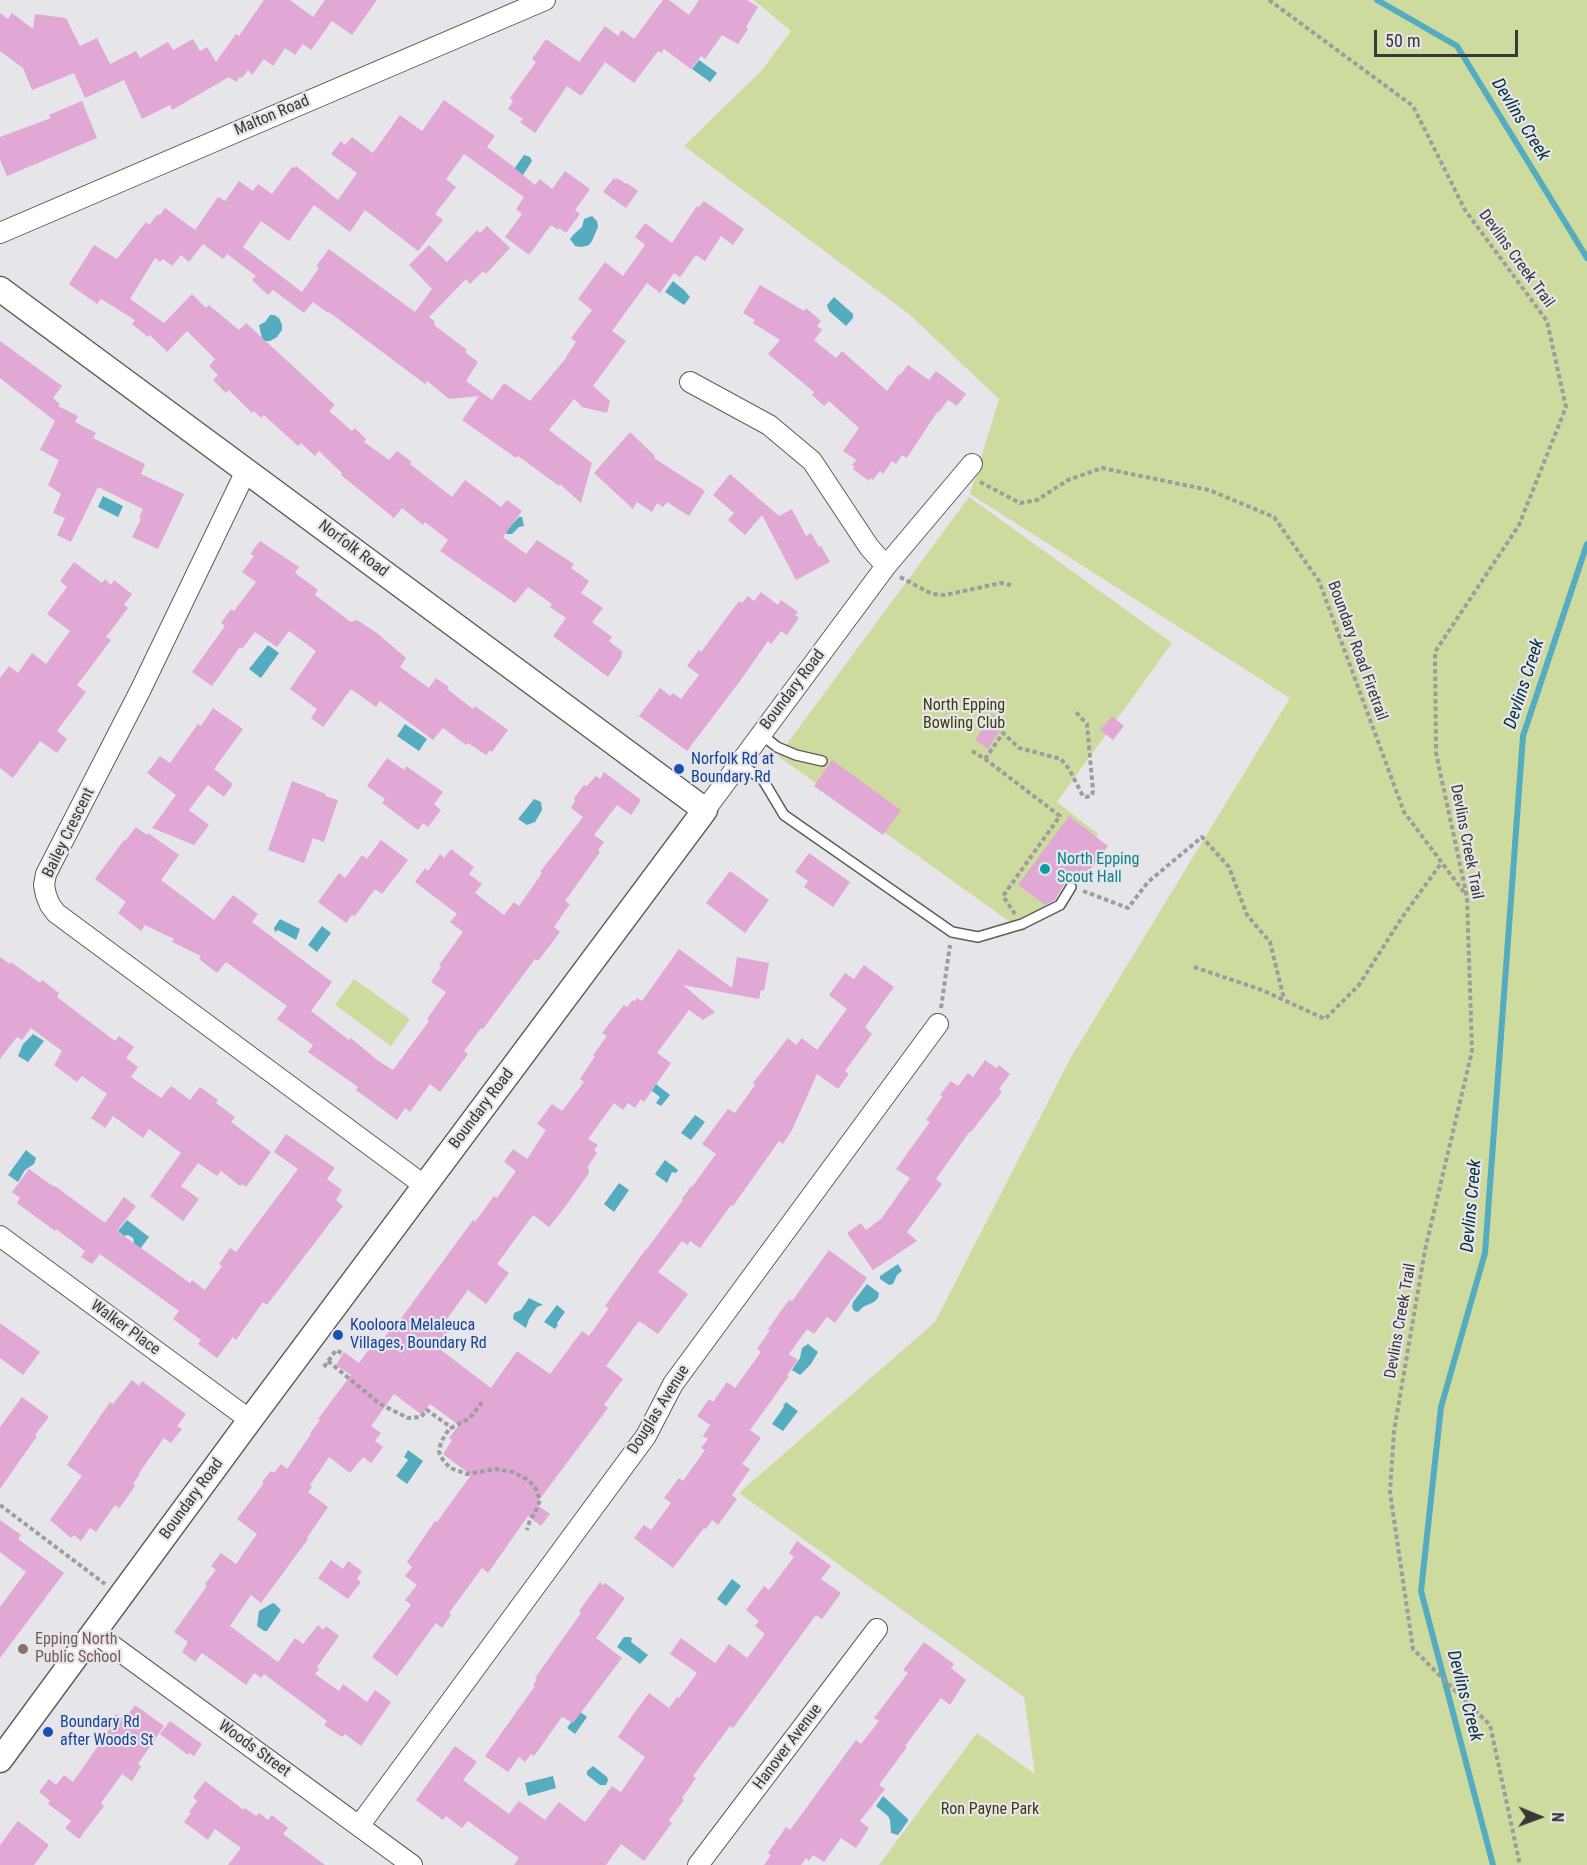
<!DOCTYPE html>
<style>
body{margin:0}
#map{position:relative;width:1587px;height:1865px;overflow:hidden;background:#e6e5e9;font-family:"Roboto Condensed",sans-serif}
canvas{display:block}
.north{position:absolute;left:1509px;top:1787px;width:60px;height:60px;-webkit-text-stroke:4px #e6e5e9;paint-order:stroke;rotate:91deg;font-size:16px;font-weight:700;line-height:24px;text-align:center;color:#383839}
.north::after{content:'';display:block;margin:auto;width:21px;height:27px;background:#383839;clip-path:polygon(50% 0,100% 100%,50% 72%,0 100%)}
.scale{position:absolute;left:1374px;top:30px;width:144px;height:27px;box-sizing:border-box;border:3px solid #383839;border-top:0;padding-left:8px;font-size:18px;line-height:21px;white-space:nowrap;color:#383839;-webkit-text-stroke:4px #e6e5e9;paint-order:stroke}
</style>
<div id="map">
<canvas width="1587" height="1865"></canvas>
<div class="north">N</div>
<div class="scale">50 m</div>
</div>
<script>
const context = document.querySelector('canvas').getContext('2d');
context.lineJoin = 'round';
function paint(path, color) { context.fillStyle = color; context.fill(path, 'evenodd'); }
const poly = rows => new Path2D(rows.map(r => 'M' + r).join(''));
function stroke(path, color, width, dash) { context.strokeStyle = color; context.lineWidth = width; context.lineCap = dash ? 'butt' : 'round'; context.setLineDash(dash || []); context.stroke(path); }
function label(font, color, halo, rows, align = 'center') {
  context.font = font + ' "Roboto Condensed",sans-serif'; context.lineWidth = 4.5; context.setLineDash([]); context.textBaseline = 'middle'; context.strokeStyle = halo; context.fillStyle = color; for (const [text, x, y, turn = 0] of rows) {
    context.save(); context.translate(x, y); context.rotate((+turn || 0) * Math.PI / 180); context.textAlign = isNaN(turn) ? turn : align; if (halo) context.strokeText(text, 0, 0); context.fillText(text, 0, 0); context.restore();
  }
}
paint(poly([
 [754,0,1587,0,1587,1865,879,1865,977,1733,1035,1774,1024,1697,739,1493,935,1322,1070,1059,1290,698,970,494,999,399,909,314,684,146,762,70,791,31],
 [969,497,1172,643,1057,802,1098,834,1024,932,778,756],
 [354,979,410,1019,391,1046,335,1005]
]), '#cedb9e');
paint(poly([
 [699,60,717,73,710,82,692,69],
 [524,155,530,157,532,161,521,178,514,169],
 [592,216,597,221,598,227,592,241,589,245,582,247,575,246,570,239,573,235,582,227,584,219],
 [673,281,684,290,690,297,684,305,665,292],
 [834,297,853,314,853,318,846,326,829,311,827,305],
 [270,315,274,315,279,318,282,325,282,330,277,337,270,341,265,341,262,338,259,325,265,322],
 [103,496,123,506,118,517,98,507],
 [519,517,522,517,524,526,519,527,512,534,507,534,505,532],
 [268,645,279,653,261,678,249,669],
 [405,724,427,739,419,751,397,736],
 [534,799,541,802,542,810,535,822,527,825,518,819],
 [280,919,300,929,296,940,278,930,275,932,274,928],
 [322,926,331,933,317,952,308,945],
 [33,1034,44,1041,28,1062,18,1056,23,1044],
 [648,1078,670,1095,661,1106,656,1103,660,1097,643,1084],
 [695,1115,705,1122,691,1140,681,1133],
 [26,1150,36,1158,34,1164,25,1170,18,1182,8,1175],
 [665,1160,678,1170,676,1173,672,1172,667,1183,655,1174],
 [619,1183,629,1190,614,1212,604,1204],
 [127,1220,149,1237,140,1249,135,1248,133,1238,128,1235,124,1236,118,1231],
 [898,1264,902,1271,897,1275,893,1284,889,1285,880,1279,880,1276],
 [867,1284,879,1293,878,1298,874,1302,863,1307,858,1312,854,1311,852,1307,853,1302],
 [529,1298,543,1305,537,1307,529,1319,526,1328,513,1319,514,1313,521,1310],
 [557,1305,565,1312,557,1323,558,1325,555,1329,544,1322],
 [808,1344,818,1352,811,1364,800,1375,792,1370,800,1358,802,1348],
 [786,1402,798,1411,783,1431,772,1424,784,1407,783,1406],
 [408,1450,423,1461,407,1484,396,1476,408,1460,404,1457],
 [732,1579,741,1586,726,1606,717,1599],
 [274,1603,281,1610,267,1631,264,1631,257,1626,259,1611,271,1604],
 [624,1637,629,1637,632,1638,631,1642,648,1655,640,1664,617,1647],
 [579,1711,587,1717,575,1734,567,1728],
 [593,1766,607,1777,608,1780,606,1785,600,1785,587,1775,587,1771],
 [553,1776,556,1788,528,1796,525,1783],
 [883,1796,908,1819,908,1821,898,1835,891,1833,890,1820,888,1816,876,1806]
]), '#55acc0');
stroke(poly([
 [1377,0,1457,46,1587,258],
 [1493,1865,1421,1591,1441,1407,1485,1253,1523,736,1587,544]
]), '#55acc0', 6);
paint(poly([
 [264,0,290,0,313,17,325,0,377,0,352,35,332,21,311,50,303,44,295,55,285,48,273,66,264,59,252,75,248,70,242,78,240,77,236,82,229,77,172,110,170,105,142,119,124,80,85,98,74,73,32,90,23,68,0,51,0,13,8,19,12,13,33,29,35,14,66,18,80,46,97,38,110,64,136,51,140,58,168,42,173,50,193,39,200,51,207,47,216,62,236,34,239,36],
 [663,0,669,0,689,15,699,0,747,0,758,7,746,27,748,29,738,44,722,35,705,59,701,56,691,69,664,49,661,53,658,51,634,83,605,62,582,95,580,95,567,86,535,133,520,122,523,119,508,109,513,101,510,98,536,62,532,59,546,39,579,62,605,26,618,36,622,30,634,39],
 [444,100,495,136,487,147,510,164,535,185,540,179,552,189,565,171,590,189,575,210,580,214,566,233,559,228,558,230,551,225,529,255,505,237,522,214,516,209,524,197,464,154,446,179,456,187,435,214,443,220,418,251,365,210,350,232,314,205,289,241,261,221,243,247,302,292,319,268,316,266,329,249,415,312,432,289,409,265,429,245,447,262,477,230,480,233,487,226,510,248,486,274,483,271,470,284,466,279,429,317,435,322,434,325,467,350,465,352,478,362,466,381,492,400,504,383,530,401,567,357,566,357,576,342,571,338,592,310,578,299,605,262,623,276,645,245,635,237,645,223,672,243,697,206,699,207,704,201,744,229,733,245,721,236,705,261,696,255,680,277,674,273,660,293,647,283,612,331,626,341,593,386,610,401,607,413,582,407,574,399,549,430,592,463,581,503,560,484,559,486,518,456,516,458,462,420,479,396,449,399,427,381,425,384,329,312,328,313,313,302,304,313,273,290,268,295,252,280,256,276,227,254,223,259,203,244,189,262,181,255,172,266,163,259,160,262,155,258,130,299,164,323,192,294,206,308,209,305,239,330,246,323,335,405,329,411,352,431,355,428,366,439,364,442,389,460,397,451,412,462,410,464,452,497,465,480,501,507,507,500,522,511,503,537,526,554,537,540,574,564,571,568,589,581,581,593,603,608,592,622,612,637,609,641,623,652,621,655,622,656,608,677,553,636,566,618,550,607,552,604,528,587,515,603,440,551,448,540,425,522,423,525,402,508,394,518,341,475,342,473,319,451,315,456,301,443,298,446,264,415,261,418,254,411,252,413,229,390,226,393,213,380,218,375,209,366,215,359,187,331,167,352,150,335,148,337,132,324,135,320,101,299,97,304,69,284,94,245,117,259,146,222,149,225,158,214,160,215,165,208,195,230,218,197,225,201,239,181,253,191,258,184,272,194,292,167,294,168,296,166,338,200,357,173,331,154,341,141,345,145,352,137,373,153,400,115,422,131],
 [82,101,97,138,7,176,0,160,0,137,51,118,49,115],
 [614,178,616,180,617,178,626,184,627,183,638,191,626,208,603,192],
 [760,285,804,311,806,308,821,321,817,326,822,330,814,340,836,358,842,351,887,391,899,374,900,375,908,365,929,380,936,371,966,394,957,406,948,400,938,413,937,412,907,458,902,455,896,464,892,461,883,474,880,471,873,480,870,478,869,481,853,469,855,467,852,465,856,460,843,451,859,428,829,401,824,406,812,395,814,392,768,354,780,340,753,323,755,320,743,313],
 [0,341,62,386,53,398,60,404,58,406,78,416,75,422,96,433,93,438,145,464,141,474,184,494,158,549,132,537,141,519,139,518,143,509,98,487,71,542,57,535,65,518,53,513,61,494,48,485,59,460,40,450,55,421,0,378],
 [630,432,655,456,654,458,705,491,689,516,667,502,663,507,657,503,652,512,637,502,633,509,594,473],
 [730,474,779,516,792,509,806,536,811,533,819,547,821,546,830,562,796,580,762,515,745,535,728,520,734,513,713,495],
 [260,541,299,567,295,573,318,590,315,595,351,622,357,620,377,633,406,658,400,667,429,688,436,678,449,687,447,689,473,709,475,706,508,730,492,752,490,750,486,755,468,743,466,745,443,728,433,740,380,701,376,707,351,689,323,727,311,718,317,709,290,689,316,651,289,631,277,647,255,632,242,649,240,647,212,686,192,672,225,626,221,623,231,609,234,611,256,582,242,572,254,556,250,554],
 [74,562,102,583,105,579,111,585,114,580,132,594,124,605,128,608,106,637,111,640,77,685,86,692,57,731,67,739,57,753,40,741,13,778,0,768,0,678,9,666,18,673,32,653,46,664,70,631,47,614,67,587,60,581],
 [761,592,778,605,781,600,798,612,795,615,799,618,787,635,781,631,771,644,768,641,740,681,687,751,639,716,660,688,670,696,673,693,681,699,699,675,687,666,699,650,701,652,739,601,742,603,748,596,754,601],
 [213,708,243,729,214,769,233,784,224,797,208,785,189,810,209,825,194,845,152,828,176,795,147,773,160,756,170,763,198,724,201,726],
 [992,714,1005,722,988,749,975,740],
 [1112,716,1124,726,1113,740,1100,730],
 [387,758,404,770,406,766,443,792,434,804,441,810,428,827,423,823,418,830,382,803,385,799,367,786],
 [832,760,901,810,883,835,814,786],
 [604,772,641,800,631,815,617,805,594,835,604,842,598,850,600,852,565,901,570,904,554,927,560,932,538,961,535,959,483,1029,481,1028,464,1051,468,1054,440,1092,430,1084,410,1112,405,1108,397,1120,356,1090,358,1087,308,1052,313,1045,277,1019,287,1006,226,962,217,973,199,959,201,956,172,942,174,939,145,925,141,931,118,913,126,902,95,879,124,840,125,841,136,827,147,835,148,833,179,855,161,880,214,920,233,895,258,914,252,922,332,982,311,1011,349,1040,351,1038,377,1060,393,1070,429,1021,427,1019,446,992,431,982,441,967,439,965,463,932,450,922,457,914,415,882,425,868,428,871,440,854,444,858,451,849,474,867,469,874,482,884,475,893,504,915,514,902,519,906,542,873,540,872,583,817,571,808,575,801,574,798,584,785,587,786,596,776,600,779],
 [292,781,326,794,325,796,338,800,324,842,313,838,304,863,268,850],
 [1069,816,1108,846,1085,877,1077,871,1071,880,1065,883,1055,900,1045,905,1018,885],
 [381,840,408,860,382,894,375,889,355,916,352,915,346,923,318,902,339,873,345,878,362,855,367,859],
 [809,853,850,882,833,907,804,887,808,881,795,872],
 [730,871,769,900,745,933,706,903],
 [679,949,732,988,737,957,769,963,764,991,761,990,759,999,683,985,715,1012,703,1020,689,1010,657,1053,671,1063,644,1102,641,1099,635,1108,628,1103,623,1110,614,1103,588,1139,598,1145,594,1150,597,1153,588,1166,589,1173,565,1207,549,1227,533,1215,497,1264,509,1273,486,1304,468,1290,441,1327,448,1331,437,1347,491,1388,517,1351,550,1374,582,1331,589,1336,609,1308,605,1306,646,1249,647,1249,683,1200,682,1199,691,1186,692,1187,716,1154,702,1144,728,1109,735,1113,755,1085,753,1083,788,1038,796,1045,802,1038,817,1050,847,1009,829,995,845,973,854,979,864,965,894,987,865,1027,872,1034,845,1071,849,1074,838,1089,817,1074,792,1130,783,1144,779,1141,733,1206,731,1205,700,1248,690,1241,688,1245,682,1241,658,1272,688,1294,658,1334,639,1321,606,1366,623,1379,604,1405,608,1408,536,1504,550,1514,541,1526,528,1516,488,1573,482,1568,449,1613,451,1615,442,1628,436,1623,397,1676,372,1657,411,1605,405,1600,417,1585,405,1576,412,1567,407,1562,435,1521,437,1522,471,1475,443,1454,452,1440,449,1438,459,1425,430,1404,422,1415,394,1394,371,1426,381,1433,375,1441,383,1447,371,1463,363,1457,350,1473,329,1457,310,1485,312,1487,308,1492,328,1507,307,1538,308,1539,261,1603,251,1595,230,1626,278,1662,295,1638,303,1644,318,1625,323,1630,326,1626,339,1636,317,1667,319,1669,315,1674,339,1691,343,1684,367,1702,375,1690,391,1702,361,1746,345,1734,342,1737,324,1725,327,1721,264,1674,261,1678,254,1673,246,1685,202,1653,195,1662,182,1652,188,1642,174,1632,207,1586,205,1584,216,1570,211,1566,221,1553,236,1564,257,1534,237,1519,264,1483,262,1482,271,1471,274,1473,281,1464,287,1469,311,1434,310,1433,320,1420,318,1419,351,1375,336,1365,344,1352,359,1363,376,1340,380,1343,396,1323,397,1324,473,1220,475,1222,494,1196,497,1198,516,1171,504,1162,513,1149,527,1159,546,1130,537,1124,552,1104,562,1111,584,1082,580,1079,595,1056,593,1055,607,1036,602,1033,624,1005,627,1007,633,1000,634,1002,637,998,642,1001],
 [0,957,10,964,11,962,40,983,42,980,59,993,57,997,115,1041,119,1036,134,1047,126,1058,138,1067,131,1077,161,1098,171,1086,190,1100,200,1087,218,1100,216,1103,235,1117,231,1122,271,1152,246,1187,242,1184,240,1186,221,1171,217,1176,198,1163,181,1186,199,1199,183,1221,150,1196,181,1153,149,1129,143,1138,113,1116,105,1128,91,1118,107,1094,82,1076,77,1082,54,1065,62,1051,31,1028,22,1040,17,1037,0,1059],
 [985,1060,996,1068,999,1065,1010,1074,999,1089,1002,1092,971,1132,970,1131,936,1179,942,1184,907,1232,917,1241,873,1270,847,1233,861,1223,866,1230,881,1219,910,1178,896,1169,930,1122,926,1120,943,1096,940,1095,951,1081,958,1086,968,1073,973,1077],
 [286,1134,335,1168,327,1179,342,1190,336,1200,343,1206,267,1305,263,1302,236,1340,233,1337,217,1358,198,1344,201,1340,173,1319,179,1311,100,1254,92,1264,81,1257,85,1251,56,1229,55,1231,17,1203,20,1198,12,1192,29,1169,54,1187,55,1186,105,1223,124,1197,136,1206,117,1231,190,1283,192,1280,205,1290,222,1266,219,1264,230,1248,236,1252,298,1169,274,1152],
 [829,1250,867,1278,835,1323,827,1317,814,1334,807,1329,789,1354,798,1360,787,1375,789,1376,750,1430,761,1438,742,1464,750,1469,732,1495,737,1499,718,1525,712,1520,706,1529,704,1528,673,1568,634,1538,644,1525,651,1530,671,1503,664,1498,679,1478,683,1481,705,1450,701,1448,708,1439,703,1436,710,1425,697,1416,709,1399,713,1402,727,1382,735,1388,761,1352,757,1349,770,1330,768,1329,789,1300,792,1301],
 [0,1323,40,1352,23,1375,0,1358],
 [132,1380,139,1386,142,1381,186,1414,177,1426,182,1429,171,1443,164,1438,139,1473,140,1474,133,1484,135,1486,121,1506,119,1508,115,1505,96,1532,90,1528,81,1541,74,1535,71,1538,50,1520,82,1476,67,1465,110,1402,113,1404],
 [22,1397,49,1417,35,1435,37,1436,0,1489,0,1427],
 [0,1520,21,1535,18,1539,64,1573,0,1658,0,1607,26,1572,0,1552],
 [797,1541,831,1566,821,1579,841,1593,822,1619,816,1615,733,1728,730,1726,693,1776,696,1778,682,1798,684,1800,669,1820,672,1823,644,1861,621,1844,606,1865,514,1865,519,1858,468,1821,462,1828,446,1816,443,1820,416,1800,455,1746,477,1762,463,1780,509,1814,519,1801,545,1820,559,1802,585,1822,612,1786,621,1792,645,1757,618,1737,632,1716,649,1693,669,1708,677,1697,679,1698,697,1673,670,1654,681,1638,715,1663,729,1644,747,1658,765,1634,755,1626,759,1621,746,1610,764,1586,769,1590,794,1557,789,1553],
 [331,1560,343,1569,348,1561,362,1571,357,1579,361,1582,348,1599,318,1578],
 [600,1582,603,1585,605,1583,625,1598,596,1638,622,1658,573,1723,562,1717,534,1756,531,1754,525,1762,519,1757,508,1772,485,1756,535,1686,533,1685,537,1680,535,1678,581,1613,579,1611],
 [924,1642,954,1664,951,1668,966,1680,950,1705,941,1698,905,1746,907,1747,879,1785,885,1789,860,1821,869,1828,856,1848,841,1838,824,1862,813,1855,809,1861,806,1858,801,1865,764,1865,771,1855,768,1853,786,1827,790,1830,856,1740,861,1744,879,1721,874,1718,908,1673,903,1670],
 [135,1705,164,1726,138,1764,141,1766,132,1781,122,1774,101,1803,104,1806,79,1839,65,1828,71,1821,48,1804,50,1801,39,1792,49,1779,56,1785,64,1775,73,1782,109,1730,107,1728,116,1714,121,1718,123,1714,127,1716],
 [170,1721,202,1744,194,1756,189,1753,188,1755,160,1734],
 [205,1781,244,1810,245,1808,256,1816,259,1813,268,1820,272,1815,288,1828,283,1834,325,1865,228,1865,241,1848,215,1829,208,1840,184,1822,191,1813,189,1812,197,1801,193,1797],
 [18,1821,49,1845,34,1865,0,1865,0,1845]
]), '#e1a8d5');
const service = poly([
 [761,734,777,747,796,755,822,761],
 [739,763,763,780,784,815,952,932,978,937,1022,924,1060,905,1071,887]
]);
const minor = poly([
 [0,233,545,0],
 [690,382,769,425,812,461,869,547,886,566],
 [246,471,140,691,46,874,44,885,46,895,50,905,56,913,425,1186],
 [705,810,886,566,972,464],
 [0,1236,250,1420],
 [95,1633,412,1865],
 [359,1826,646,1436,673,1384,938,1024],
 [698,1865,877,1629]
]);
const tertiary = poly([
 [0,289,705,810,250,1420,0,1760]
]);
stroke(service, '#5d5d60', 12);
stroke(minor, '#5d5d60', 22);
stroke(tertiary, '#5d5d60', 27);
stroke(poly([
 [1269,0,1413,106,1465,210,1547,321,1566,407,1519,525,1435,652,1436,753,1467,897,1472,1051,1425,1250,1394,1431,1390,1492,1413,1649,1490,1725,1520,1865],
 [980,482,1020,503,1037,500,1068,480,1102,468,1209,490,1274,517,1319,581,1404,812,1466,895],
 [900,577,932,594,945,595,1001,583,1011,585],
 [972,751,985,759,1060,816,1003,896,1015,914],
 [985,759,1003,733,1019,748,1061,759,1069,769,1083,796,1087,797,1092,795,1093,791,1087,724,1074,710],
 [1083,891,1128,908,1148,882,1202,837,1229,867,1247,915,1270,942,1284,999],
 [1194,967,1262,990,1325,1019,1359,985,1401,919,1442,862],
 [941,1008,950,945],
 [328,1361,380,1404,408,1418,421,1417,427,1410,452,1428],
 [324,1367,336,1350,343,1354],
 [482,1402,470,1418,449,1429,441,1442,439,1452,443,1460,450,1468,467,1474,496,1469,513,1472,528,1480,535,1487,540,1500,535,1513,530,1520,527,1530],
 [0,1505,105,1584]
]), '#9d9c9f', 4, [4.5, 3]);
stroke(service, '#fff', 9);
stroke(minor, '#fff', 20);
stroke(tertiary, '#fff', 24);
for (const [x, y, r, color] of [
 [679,769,6,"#1a4fb4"],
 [1045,869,6,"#0f9aa8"],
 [338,1335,6,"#1a4fb4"],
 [23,1649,6,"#8d6e63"],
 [48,1732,6,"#1a4fb4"]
]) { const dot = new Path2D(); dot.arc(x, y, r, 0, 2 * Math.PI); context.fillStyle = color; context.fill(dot); stroke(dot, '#e6e5e9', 2); }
label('16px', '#383839', '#e6e5e9', [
 ["Malton Road",272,116,-23],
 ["Devlins Creek Trail",1516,259,54],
 ["Norfolk Road",353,549,37],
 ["Boundary Road Firetrail",1357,651,70],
 ["Boundary Road",793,690,-53],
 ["Bailey Crescent",69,833,-64],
 ["Devlins Creek Trail",1466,842,79],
 ["Boundary Road",482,1109,-53],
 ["Devlins Creek Trail",1401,1321,-80],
 ["Walker Place",125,1328,36],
 ["Douglas Avenue",659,1410,-58],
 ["Boundary Road",192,1499,-54],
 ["Hanover Avenue",788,1747,-53],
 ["Woods Street",254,1749,36]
]);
label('16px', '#373f0c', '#e6e5e9', [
 ["North Epping",964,706],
 ["Bowling Club",964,724],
 ["Ron Payne Park",990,1810]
]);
label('16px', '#164399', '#e6e5e9', [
 ["Norfolk Rd at",691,760],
 ["Boundary Rd",691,778],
 ["Kooloora Melaleuca",350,1326],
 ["Villages, Boundary Rd",350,1344],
 ["Boundary Rd",60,1723],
 ["after Woods St",60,1741]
], 'left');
label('16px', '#0d838f', '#e6e5e9', [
 ["North Epping",1057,860],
 ["Scout Hall",1057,878]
], 'left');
label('16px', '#785e54', '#e6e5e9', [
 ["Epping North",35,1640],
 ["Public School",35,1658]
], 'left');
label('italic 18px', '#06313a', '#e6e5e9', [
 ["Devlins Creek",1520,120,58],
 ["Devlins Creek",1525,684,-72],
 ["Devlins Creek",1472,1206,-85],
 ["Devlins Creek",1464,1696,75]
]);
</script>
